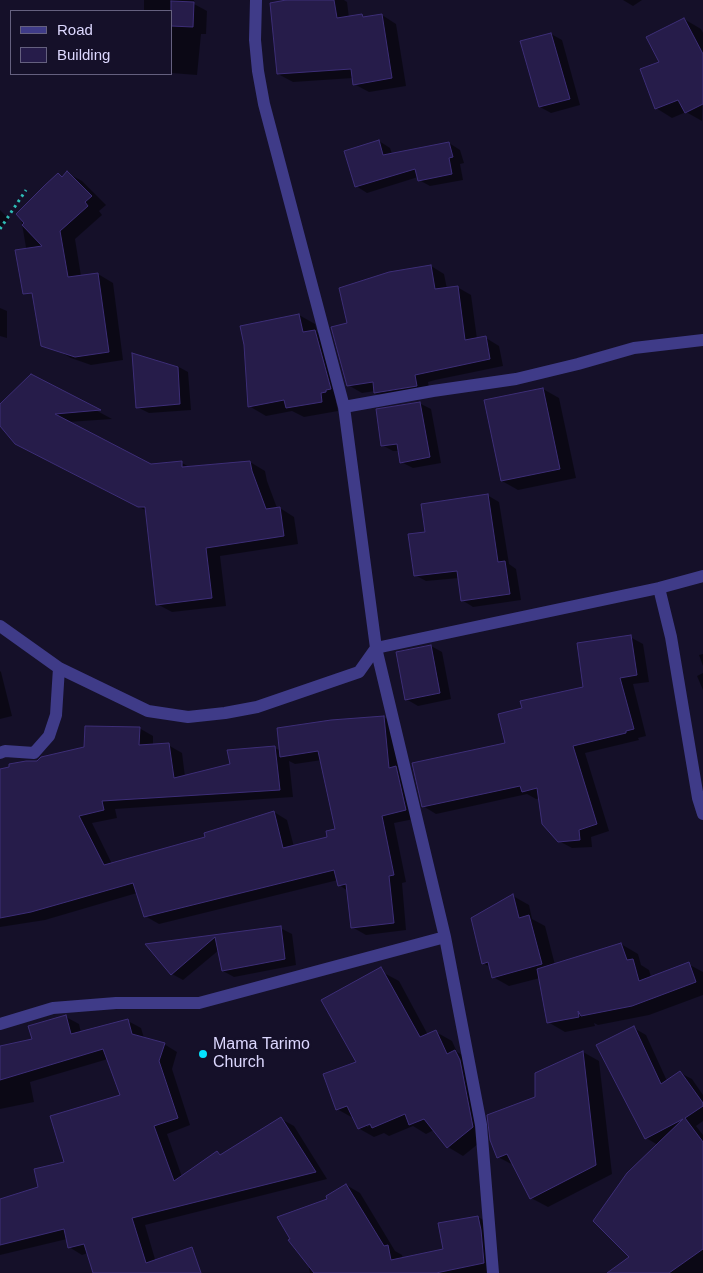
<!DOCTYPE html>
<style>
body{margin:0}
#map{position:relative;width:703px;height:1273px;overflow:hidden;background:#151029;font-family:Arial,sans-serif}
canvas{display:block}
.legend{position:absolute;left:10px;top:10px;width:162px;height:65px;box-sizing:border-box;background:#151029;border:1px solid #65607f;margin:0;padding:6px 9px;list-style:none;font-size:15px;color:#ddd8ff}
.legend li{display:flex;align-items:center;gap:10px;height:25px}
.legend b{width:25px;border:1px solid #65607f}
</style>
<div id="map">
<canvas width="703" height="1273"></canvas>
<ul class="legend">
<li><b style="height:6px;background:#3f3b88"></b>Road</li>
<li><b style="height:14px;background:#261c4a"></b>Building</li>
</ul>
</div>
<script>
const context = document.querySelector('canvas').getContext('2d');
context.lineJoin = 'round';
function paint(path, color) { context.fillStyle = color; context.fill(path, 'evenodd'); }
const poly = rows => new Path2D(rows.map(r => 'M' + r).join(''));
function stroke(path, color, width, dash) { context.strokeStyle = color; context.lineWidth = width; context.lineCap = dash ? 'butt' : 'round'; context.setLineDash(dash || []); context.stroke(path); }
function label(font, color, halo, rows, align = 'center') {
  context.font = font + ' Arial,sans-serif'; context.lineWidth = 4.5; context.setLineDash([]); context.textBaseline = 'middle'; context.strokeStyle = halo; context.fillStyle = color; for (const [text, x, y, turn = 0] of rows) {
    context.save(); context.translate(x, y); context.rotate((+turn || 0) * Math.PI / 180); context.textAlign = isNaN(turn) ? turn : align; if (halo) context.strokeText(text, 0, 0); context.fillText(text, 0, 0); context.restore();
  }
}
paint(poly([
 [144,0,194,0,194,4,207,11,206,34,201,34,197,75,171,73,171,11,144,11],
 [293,0,344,0,347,2,349,18,362,15,366,18,382,15,396,24,406,86,369,92,354,84,353,78,293,82,278,74],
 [623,0,642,0,633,6],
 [684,19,701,29,703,33,702,121,686,112,672,118,656,108,661,63],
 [551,34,562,40,580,105,551,113,540,107],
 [379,141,390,148,392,154,449,143,460,150,464,163,460,164,463,180,430,186,419,180,418,177,367,193,356,186],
 [67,173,82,181,106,205,99,211,102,215,75,239,81,276,98,274,113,283,123,360,91,365,71,358,42,342,20,212,59,175,63,177],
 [0,210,9,219,0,228],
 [431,266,444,274,447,289,457,287,471,295,477,339,486,338,499,346,503,366,435,380,428,382,430,393,389,400,375,393,375,391,362,393,348,385,349,324],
 [0,308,7,311,7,338,0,336],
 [299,315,315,324,317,332,331,340,336,402,338,411,304,417,292,411,266,416,249,406],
 [169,366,177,366,188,372,191,410,149,413,137,407],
 [31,375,112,419,68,422,151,465,182,463,191,468,250,462,265,471,267,481,277,508,280,508,294,517,298,544,220,556,226,606,172,612,157,604,147,511,31,452,0,424,0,406],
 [543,389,559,398,576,478,518,490,502,481],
 [419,403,431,409,441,463,413,468,401,462,399,451,393,451,382,445],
 [487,495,499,502,509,564,516,569,521,600,473,607,462,600,459,578,426,581,415,575,426,533],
 [630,637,643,644,649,682,633,684,646,736,638,738,639,740,585,753,609,831,591,837,592,847,572,848,559,841,540,798,536,799,527,794,436,814,423,806,507,744,523,709,585,688],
 [431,646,442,652,451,699,418,706,406,699],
 [703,654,703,666,699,655],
 [0,671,1,672,12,716,0,719],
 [703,673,703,690,697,676],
 [384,717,397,725,419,818,394,823,406,882,402,883,406,930,366,935,352,927,348,891,339,885,338,880,159,924,145,916,137,893,45,920,0,927,0,770,37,762,85,748,139,728,153,736,153,745,168,745,182,753,185,777,232,765,275,748,281,751],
 [322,760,336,830,329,838,294,847,287,820,274,812,207,837,112,864,92,823,117,818,115,809,293,797,289,761,295,764],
 [513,896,529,905,532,919,545,926,555,965,621,944,638,954,641,965,649,970,651,977,688,964,703,972,703,995,649,1015,598,1025,594,1023,595,1026,565,1032,548,1022,540,978,509,986,493,977,490,967,483,963],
 [280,928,292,934,296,965,234,977,223,971,219,950,183,980,172,974,147,945],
 [382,972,399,981,428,1035,436,1032,452,1041,457,1052,471,1060,476,1070,488,1136,463,1156,448,1147,434,1130,426,1134,413,1126,389,1136,384,1133,374,1137,358,1128,353,1118,337,1109,358,1063],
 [377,1122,367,1127,367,1124],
 [66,1017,79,1024,81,1033,128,1021,141,1028,144,1038,164,1044,177,1052,172,1069,190,1125,167,1134,182,1177,217,1153,223,1156,281,1119,294,1126,327,1179,145,1225,159,1273,94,1273,88,1253,82,1255,69,1247,67,1239,0,1255,0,1200,40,1188,65,1163,122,1096,108,1059,30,1082,34,1102,0,1109,0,1047,33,1040],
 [634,1028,646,1035,667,1081,680,1073,692,1079,703,1095,703,1121,696,1126,703,1135,703,1273,628,1273,631,1257,658,1145,646,1138],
 [583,1052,599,1061,612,1174,548,1207,531,1198,515,1166,498,1157,537,1098],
 [346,1185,360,1193,395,1251,402,1255,403,1259,445,1250,440,1224,478,1217,493,1225,491,1273,310,1273,308,1263,328,1200]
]), '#0007');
const building = poly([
 [286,0,334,0,337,18,362,14,363,17,382,14,392,78,353,85,351,69,277,74,270,3,286,0],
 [171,1,194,2,193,27,171,26,171,1],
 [684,18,703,54,703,104,685,113,678,100,655,109,640,69,659,62,646,37,684,18],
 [551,33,570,99,539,107,520,41,551,33],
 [379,140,383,155,449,142,453,157,449,158,452,174,418,181,415,169,355,187,344,151,379,140],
 [67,171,92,196,85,202,88,206,60,231,68,277,98,273,109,352,75,357,41,346,32,293,23,294,15,250,42,246,22,225,24,223,16,214,44,186,58,173,62,177,67,171],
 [431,265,435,289,458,286,465,340,486,336,490,359,415,375,417,386,374,393,373,382,347,386,331,327,347,323,339,288,389,272,431,265],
 [299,314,303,332,315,330,331,389,326,390,326,392,321,393,322,402,286,408,284,400,248,407,244,345,240,326,299,314],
 [132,353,178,367,180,404,136,408,132,353],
 [31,374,101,410,55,414,151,464,182,461,182,467,250,461,252,471,266,509,280,507,284,536,206,548,212,598,156,605,145,507,138,507,15,444,0,426,0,404,31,374],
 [543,388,560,469,501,481,484,400,543,388],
 [420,402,430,457,400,463,397,444,381,446,376,409,420,402],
 [488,494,498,562,505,561,510,594,461,601,457,571,414,576,408,534,425,532,421,504,488,494],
 [631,635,637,675,620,678,634,729,626,731,626,733,573,746,597,824,579,830,580,840,558,842,542,824,537,788,522,792,520,786,422,807,412,763,505,743,498,714,522,708,520,701,583,687,577,643,631,635],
 [431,645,440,693,405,700,396,652,431,645],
 [384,716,389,768,396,766,406,810,382,816,394,875,389,876,394,923,351,928,346,884,338,886,334,870,144,917,133,883,31,912,0,918,0,769,9,767,9,764,26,761,37,761,41,757,84,747,85,726,140,727,139,745,169,743,174,778,230,764,227,750,275,746,280,790,102,801,104,810,79,816,104,865,205,837,204,833,274,811,283,848,327,837,326,831,335,829,318,751,280,757,277,728,331,720,384,716],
 [513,894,519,918,529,915,542,964,492,978,488,962,482,964,471,918,513,894],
 [281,926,285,959,222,971,215,937,171,975,145,944,281,926],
 [621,943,627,960,633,959,639,981,689,962,696,982,632,1006,581,1016,578,1011,579,1017,547,1023,537,969,621,943],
 [381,967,420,1037,436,1030,447,1054,455,1050,460,1060,473,1127,447,1148,424,1119,409,1125,405,1114,372,1128,370,1124,358,1129,347,1106,336,1110,323,1074,356,1062,321,1000,381,967],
 [66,1015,71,1034,128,1019,132,1034,165,1043,159,1061,178,1118,154,1126,174,1181,217,1151,220,1155,281,1117,316,1172,132,1218,146,1263,192,1247,201,1273,93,1273,84,1244,68,1248,64,1229,0,1245,0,1199,38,1187,34,1169,64,1162,50,1116,120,1095,103,1049,0,1080,0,1046,32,1039,28,1026,66,1015],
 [634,1026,661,1084,680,1071,703,1103,703,1106,685,1118,703,1142,703,1249,669,1273,607,1273,629,1257,593,1221,627,1173,683,1119,645,1139,596,1045,634,1026],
 [583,1051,596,1165,530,1199,507,1154,497,1158,490,1140,487,1115,535,1097,535,1073,583,1051],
 [346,1184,384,1246,388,1245,391,1260,443,1249,438,1223,478,1216,481,1230,484,1263,436,1273,314,1273,288,1240,290,1239,277,1217,327,1199,326,1196,346,1184]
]);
paint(building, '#261c4a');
stroke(building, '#3d2e77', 1);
stroke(poly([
 [0,229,26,190]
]), '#2fbcb6', 3, [2.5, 4]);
stroke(poly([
 [256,0,255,40,258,71,264,104,344,407,376,648,445,937,481,1125,493,1273],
 [344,407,433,391,516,379,578,364,634,348,703,340],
 [659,588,671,637,698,798,703,814],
 [0,626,59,668,148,711,188,717,225,713,257,707,359,672,376,648,659,588,703,576],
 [0,753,5,751,34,753,49,736,56,715,59,668],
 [0,1024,53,1008,116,1003,199,1003,445,937]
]), '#3f3b88', 12);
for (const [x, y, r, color] of [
 [203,1054,5,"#04e3ff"]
]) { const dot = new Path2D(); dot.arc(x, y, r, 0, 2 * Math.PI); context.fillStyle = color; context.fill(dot); stroke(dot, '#151029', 2); }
label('16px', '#ddd8ff', '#151029', [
 ["Mama Tarimo",213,1045],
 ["Church",213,1063]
], 'left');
</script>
